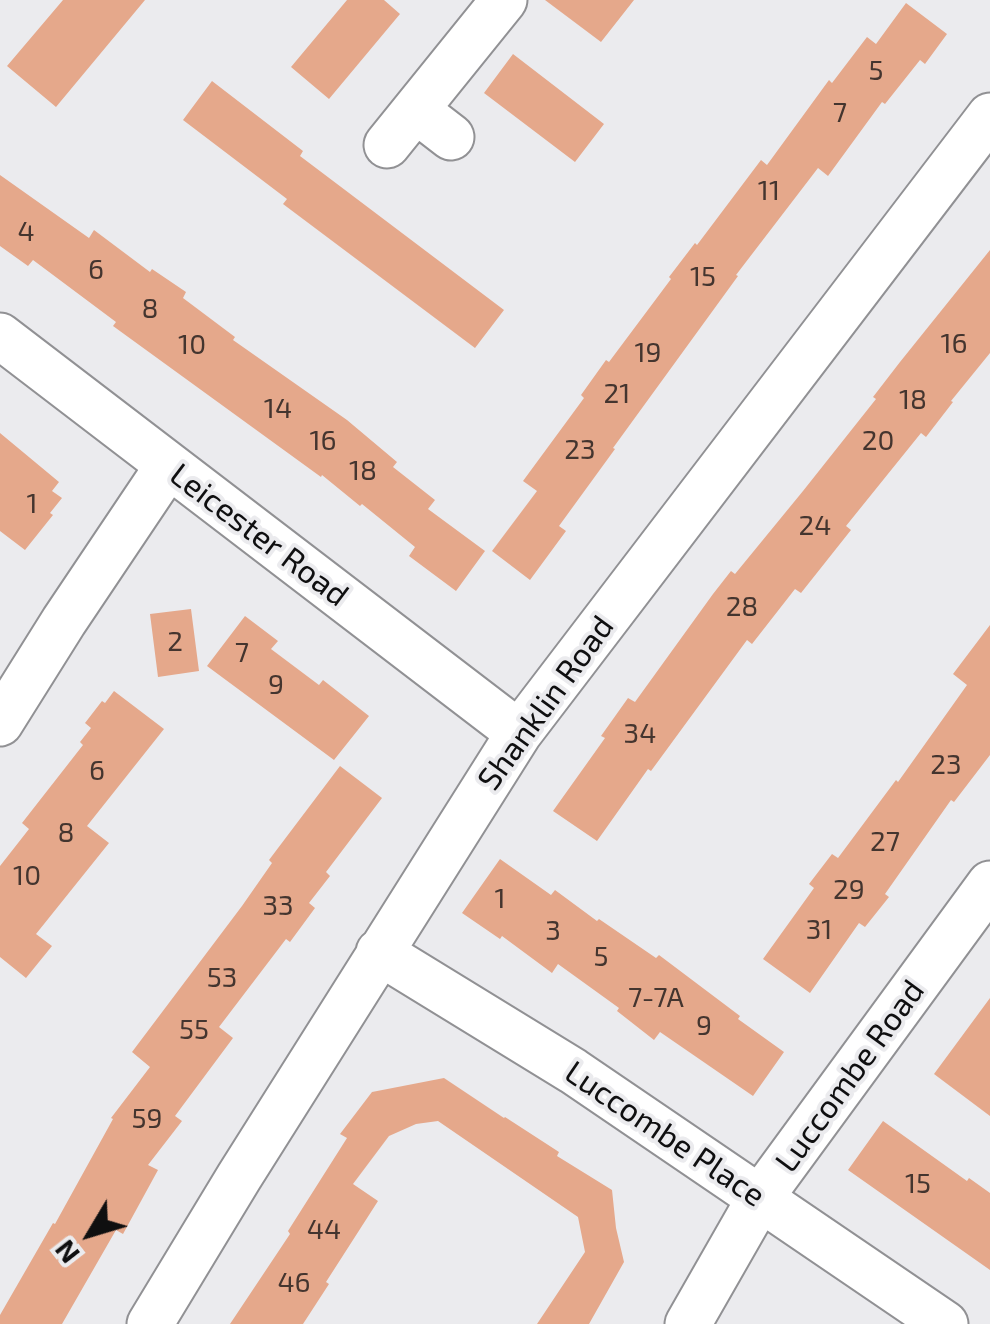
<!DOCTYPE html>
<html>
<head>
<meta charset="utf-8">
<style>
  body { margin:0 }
  #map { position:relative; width:990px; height:1324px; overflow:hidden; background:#ebebee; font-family:"Exo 2",sans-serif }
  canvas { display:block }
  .north { position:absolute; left:40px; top:1184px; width:100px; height:100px; -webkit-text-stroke:8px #ebebee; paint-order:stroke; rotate:232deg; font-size:28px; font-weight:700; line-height:40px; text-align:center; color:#0f0f10 }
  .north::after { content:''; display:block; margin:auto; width:35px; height:45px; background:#0f0f10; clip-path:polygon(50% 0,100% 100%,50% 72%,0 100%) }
</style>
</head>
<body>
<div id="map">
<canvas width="990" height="1324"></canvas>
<div class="north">N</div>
</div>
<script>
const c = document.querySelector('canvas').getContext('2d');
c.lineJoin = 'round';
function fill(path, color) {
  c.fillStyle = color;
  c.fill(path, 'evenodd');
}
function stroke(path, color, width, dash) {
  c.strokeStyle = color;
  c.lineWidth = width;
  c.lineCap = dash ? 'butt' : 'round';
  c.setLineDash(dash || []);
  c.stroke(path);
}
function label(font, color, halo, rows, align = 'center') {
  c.font = font + ' "Exo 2",sans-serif';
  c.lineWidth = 8;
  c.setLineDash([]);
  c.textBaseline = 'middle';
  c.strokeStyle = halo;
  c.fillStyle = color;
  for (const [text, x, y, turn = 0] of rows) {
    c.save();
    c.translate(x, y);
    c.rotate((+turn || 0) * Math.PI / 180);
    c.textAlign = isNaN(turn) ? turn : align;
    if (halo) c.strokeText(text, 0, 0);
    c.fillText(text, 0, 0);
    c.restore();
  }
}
fill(new Path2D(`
  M63 0H145L56 107 7 66Z
  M347 0H384L400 14 329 99 291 67Z
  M545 0H634L601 42Z
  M906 3 947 34 925 64 920 60 885 104 882 102 828 176 818 168 736 275 738 276 613 448 615 449 559 526 566 531 530 580 492 551 537 491 523 481 584 398 581 395 606 360 609 362 671 279 669 277 695 243 697 245 761 160 767 165 829 80 832 83 867 37 876 44Z
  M513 54 604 124 575 162 484 93Z
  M212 81 303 151 300 156 504 310 475 348 283 204 287 199 183 120Z
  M0 175 89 238 94 230 150 272 152 269 186 292 183 298 235 337 233 340 347 420 397 462 393 467 435 500 428 509 485 551 456 591 409 556 415 547 362 504 360 506 322 475 321 477 113 326 116 322 33 260 28 266 0 246Z
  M990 250V353L951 401 953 402 926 437 921 433 846 526 851 530 801 593 795 589 752 644 747 640 651 771 648 769 597 841 553 811 605 738 601 736 628 698 635 702 713 594 731 571 735 574 803 491 876 399 873 397 900 362Z
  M0 433 59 482 52 491 62 498 50 513 53 515 25 550 0 531Z
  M191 609 199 671 158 677 150 614Z
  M245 616 278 641 271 649 319 685 323 680 369 716 334 760 207 666Z
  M990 625V755L954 802 951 800 885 894 889 897 865 927 859 923 810 993 763 959 814 888 809 884 832 854 838 858 896 780 898 782 967 685 953 674Z
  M114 691 164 729 87 826 109 843 36 934 52 946 26 978 0 957V866L29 829 22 823 83 745 80 742 91 728 85 723 102 701 105 703Z
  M340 766 382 798 326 872 330 876 309 903 315 908 290 942 286 939 219 1027 233 1038 175 1116 182 1121 148 1165 158 1170 123 1234 116 1230 62 1324H0V1315L53 1223 55 1224 113 1119 111 1118 150 1067 132 1052 242 906 272 863 269 860Z
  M500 859 551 895 555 890 597 921 599 919 656 958 659 955 740 1016 738 1019 784 1052 753 1096 660 1032 654 1040 617 1011 619 1008 558 964 552 973 502 936 500 939 462 913Z
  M990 998V1116L934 1074Z
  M444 1078 504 1118 505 1117 559 1152 557 1156 612 1190 616 1228 624 1262 589 1324H537L585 1252 578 1217 438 1121 416 1124 389 1136 353 1184 378 1201 326 1282 329 1284 303 1324H230L290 1234 288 1231 347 1138 340 1134 372 1092Z
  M883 1121 967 1181 969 1178 990 1193V1270L848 1170Z`), '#e5a88b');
const minor = new Path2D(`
  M416 110 451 137
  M387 145 504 0
  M0 336 519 733
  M0 723 64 621 168 466
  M379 952 573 1071 945 1324
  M150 1324 239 1177 519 733 990 116
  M688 1324 760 1198 990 884`);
stroke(minor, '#919194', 49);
stroke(minor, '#fff', 45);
label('28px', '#44352f', null, [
  ["5",876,71],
  ["7",840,113],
  ["11",769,191],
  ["4",26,232],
  ["6",96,270],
  ["15",703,277],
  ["8",150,309],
  ["16",954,344],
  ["10",192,345],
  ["19",648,353],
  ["21",617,394],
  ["18",913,400],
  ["14",278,409],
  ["16",323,441],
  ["20",878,441],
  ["23",580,450],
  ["18",363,471],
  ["1",32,504],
  ["24",815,526],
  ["28",742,607],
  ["2",175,642],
  ["7",242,653],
  ["9",276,685],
  ["34",640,734],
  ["23",946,765],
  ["6",97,771],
  ["8",66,833],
  ["27",885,842],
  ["10",27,876],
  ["29",849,890],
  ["1",500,899],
  ["33",278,906],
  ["31",819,930],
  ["3",553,931],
  ["5",601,957],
  ["53",222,978],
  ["7-7A",656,998],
  ["9",704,1026],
  ["55",194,1030],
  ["59",147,1119],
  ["15",918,1184],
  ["44",324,1230],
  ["46",294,1283]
]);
label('32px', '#0f0f10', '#ebebee', [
  ["Leicester Road",259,535,37],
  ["Shanklin Road",546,703,-54],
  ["Luccombe Road",850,1076,-54],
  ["Luccombe Place",665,1134,34]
]);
</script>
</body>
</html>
